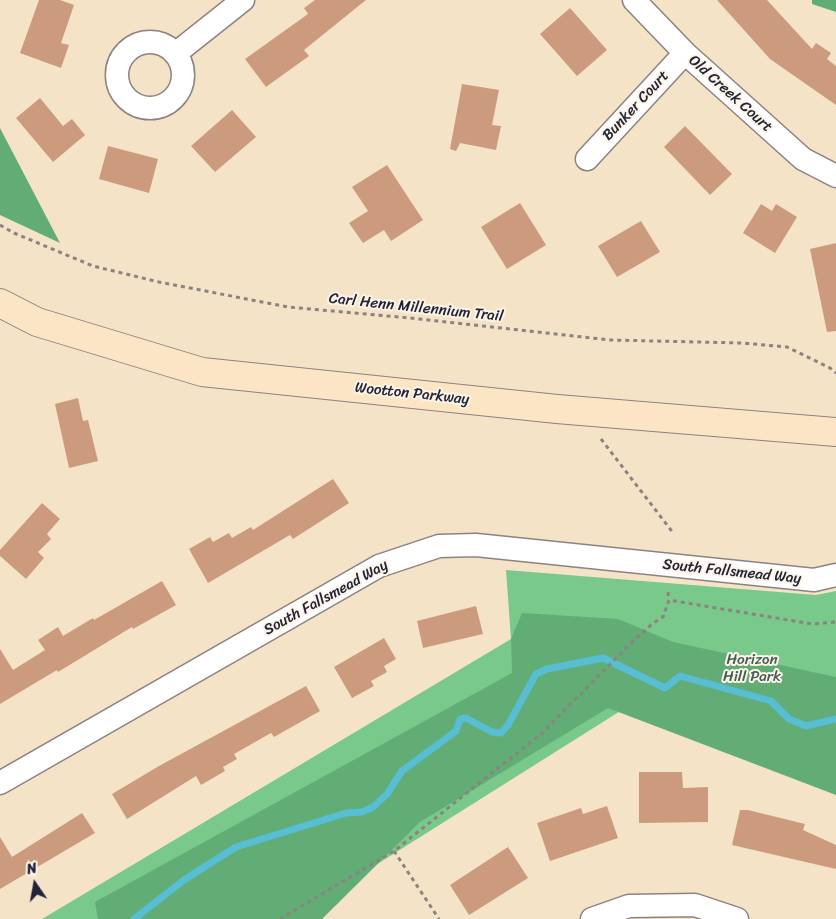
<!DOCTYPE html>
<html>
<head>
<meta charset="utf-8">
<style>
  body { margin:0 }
  #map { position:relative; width:836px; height:919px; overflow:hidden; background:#f5e3c8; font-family:Sriracha,sans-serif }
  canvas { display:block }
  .north { position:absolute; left:10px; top:859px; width:50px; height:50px; -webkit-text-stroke:4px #fcf5e5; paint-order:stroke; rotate:348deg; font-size:14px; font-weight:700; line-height:20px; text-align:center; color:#22223b }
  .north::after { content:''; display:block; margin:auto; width:18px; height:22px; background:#22223b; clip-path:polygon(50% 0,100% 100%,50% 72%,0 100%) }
</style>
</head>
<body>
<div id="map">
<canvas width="836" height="919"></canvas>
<div class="north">N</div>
</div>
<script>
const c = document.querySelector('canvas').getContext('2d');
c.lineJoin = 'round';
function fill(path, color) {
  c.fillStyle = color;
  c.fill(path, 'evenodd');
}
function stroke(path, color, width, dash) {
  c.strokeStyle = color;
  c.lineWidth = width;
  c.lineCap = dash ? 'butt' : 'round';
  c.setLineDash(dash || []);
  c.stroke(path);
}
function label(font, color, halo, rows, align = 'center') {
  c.font = font + ' Sriracha,sans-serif';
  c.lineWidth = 4;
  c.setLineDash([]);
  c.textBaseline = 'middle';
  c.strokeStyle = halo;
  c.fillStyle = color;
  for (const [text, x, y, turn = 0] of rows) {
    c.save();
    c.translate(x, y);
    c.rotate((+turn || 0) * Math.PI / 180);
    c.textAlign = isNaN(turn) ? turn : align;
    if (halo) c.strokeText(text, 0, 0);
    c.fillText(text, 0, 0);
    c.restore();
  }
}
fill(new Path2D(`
  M506 570 816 595 836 591V780L622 710 290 919H42L511 639Z`), '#79c98a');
fill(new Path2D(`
  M812 0H836V12L812 4Z
  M0 128 60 243 0 215Z
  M522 613 618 619 673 642 836 677V795L608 708 420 822 322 919H98L95 902 512 673 511 639Z`), '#62ad76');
stroke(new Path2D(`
  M134 919 184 880 236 847 346 813 362 812 373 807 387 794 402 771 456 731 460 719 466 718 492 732 501 733 508 725 536 674 547 669 603 658 665 688 680 676 771 701 789 719 806 726 836 719`), '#57bed4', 7);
fill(new Path2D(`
  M39 0H60L74 5 61 43 69 45 61 68 20 53Z
  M315 0H366L304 50 309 56 266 87 245 59 308 14 304 8Z
  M717 0H767L812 49 816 43 831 53 827 59 836 66V105L770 59Z
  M570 8 607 50 577 76 540 34Z
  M462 84 499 90 492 125 501 126 496 150 460 143 456 151 450 149Z
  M40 98 63 126 72 119 85 135 53 162 16 118Z
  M232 110 256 137 215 172 191 146Z
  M685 126 732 174 710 195 664 147Z
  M108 146 158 159 149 193 99 179Z
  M387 165 423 220 391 241 384 230 363 243 349 223 368 211 352 187Z
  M520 203 546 245 507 269 481 227Z
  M761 204 772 211 776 204 797 217 775 253 743 233Z
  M641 221 660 252 617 277 598 246Z
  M836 243V331L827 332 810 249Z
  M78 398 83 421 88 420 98 461 69 468 55 404Z
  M333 479 349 503 293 539 290 535 208 583 189 549 210 537 213 542 229 533 232 538 251 527 253 530Z
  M42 503 60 519 47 534 51 539 38 552 44 558 26 579 0 556V550Z
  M162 581 176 605 133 629 132 627 58 672 57 670 0 704V649L13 670 45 650 38 640 58 627 63 636 93 618 94 620Z
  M476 606 483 634 423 648 417 621Z
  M384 638 396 659 384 666 387 672 371 681 374 686 352 698 334 667Z
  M306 686 320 711 274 737 271 733 234 754 237 759 223 767 225 771 201 785 196 776 127 819 112 794 159 766Z
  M639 772H682L683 788 708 787V822L639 823Z
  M607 806 618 838 550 861 537 823 581 808 583 814Z
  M740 810H748L805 824 803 830 836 845V869L732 845Z
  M82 813 95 833 0 889V837L12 857Z
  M508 847 528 878 469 915 450 885Z`), '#cc9b7d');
const street = new Path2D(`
  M634 0 685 53 803 159 836 176
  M117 75a33 33 0 1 1 66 0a33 33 0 1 1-66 0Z
  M175 54 243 0
  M587 159 685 53
  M0 783 379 566 439 546 476 545 814 580 836 575
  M592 919 629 906 695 905 737 919`);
const secondary = new Path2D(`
  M0 303 37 322 202 372 557 409 836 432`);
stroke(street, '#8c8282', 25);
stroke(secondary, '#8c8282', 30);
stroke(new Path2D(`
  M0 225 14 233 93 266 159 282 288 307 410 318 610 340 742 343 787 347 830 368 836 373
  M601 439 674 534
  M668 592 669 600
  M394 851 439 919
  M280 919 394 851 541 734 635 639 652 624 663 617 669 600 812 624 836 622`), '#8c8282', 3, [4, 4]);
stroke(street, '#fff', 22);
stroke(secondary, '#fce5c4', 28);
label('15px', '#22223b', '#fcf5e5', [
  ["Old Creek Court",730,94,42],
  ["Bunker Court",636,106,-47],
  ["Carl Henn Millennium Trail",416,308,6],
  ["Wootton Parkway",412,394,6],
  ["South Fallsmead Way",732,572,6],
  ["South Fallsmead Way",326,598,-29]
]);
label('15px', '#405c57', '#fcf5e5', [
  ["Horizon",752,660],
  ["Hill Park",752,677]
]);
</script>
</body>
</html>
